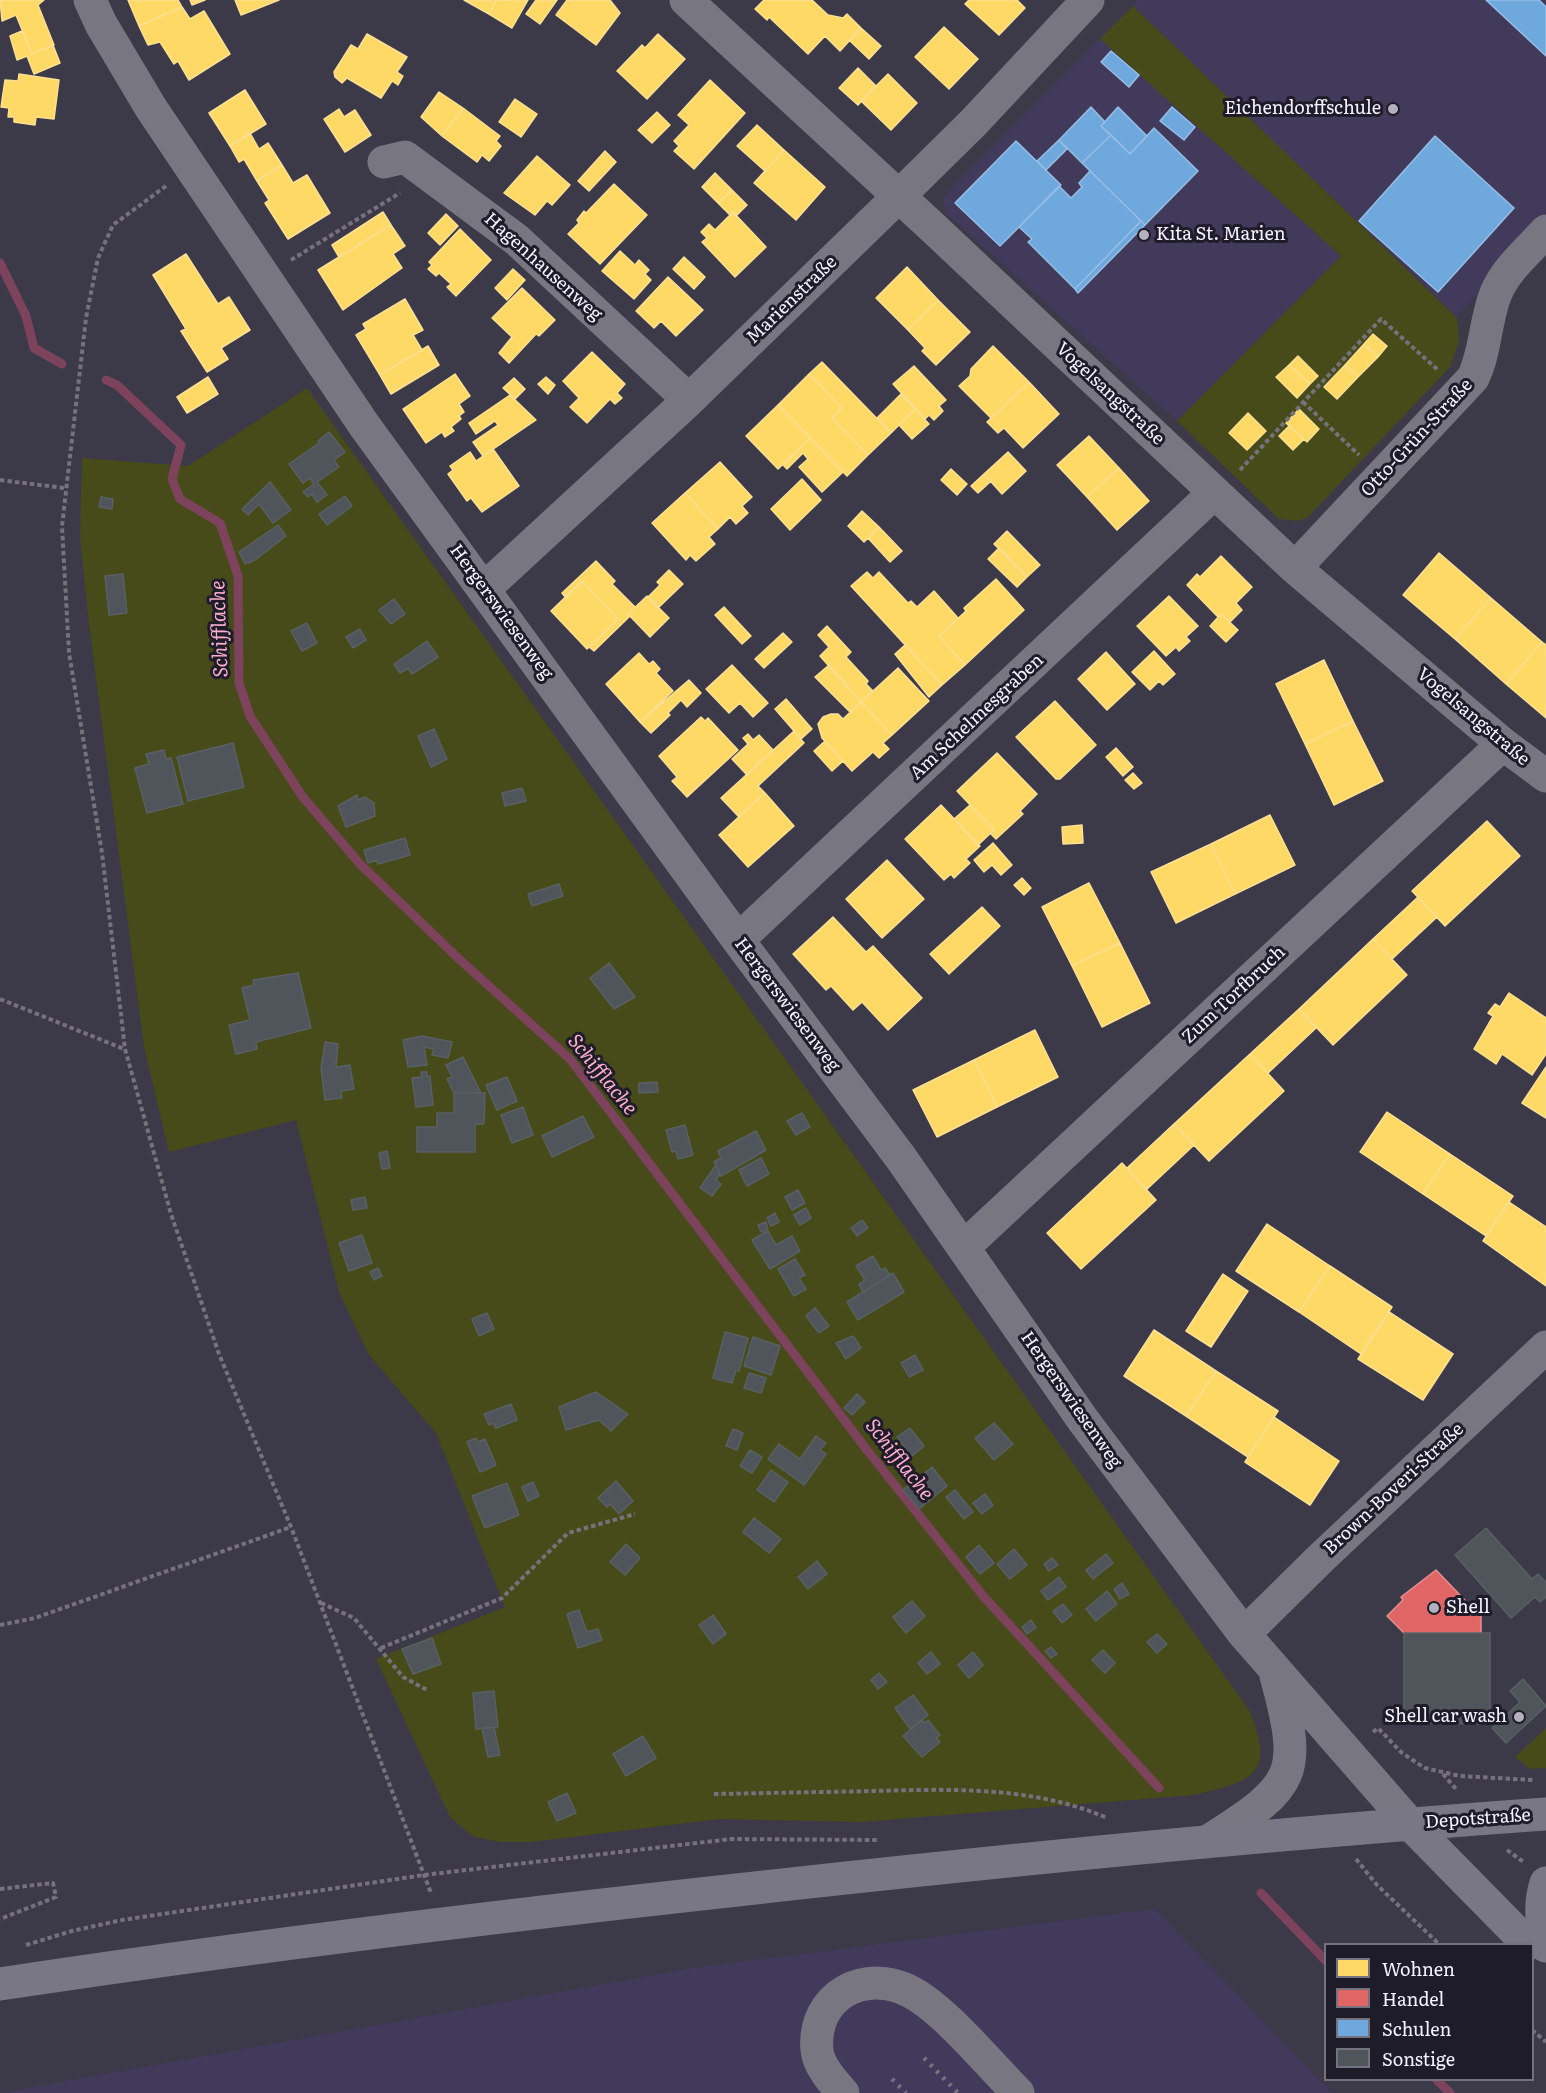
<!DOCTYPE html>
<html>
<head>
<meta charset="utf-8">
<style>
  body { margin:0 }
  #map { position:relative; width:1546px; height:2093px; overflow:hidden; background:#3c3949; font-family:Literata,serif }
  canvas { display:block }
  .legend { position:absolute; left:1324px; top:1943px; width:210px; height:138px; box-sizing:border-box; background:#1f1c2a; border:2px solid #74727f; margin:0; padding:8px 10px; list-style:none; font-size:18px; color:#f4f2fe }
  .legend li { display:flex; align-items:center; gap:12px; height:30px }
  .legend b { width:30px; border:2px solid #74727f }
</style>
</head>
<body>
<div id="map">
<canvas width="1546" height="2093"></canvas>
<ul class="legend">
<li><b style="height:16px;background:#ffd966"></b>Wohnen</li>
<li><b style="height:16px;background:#e06666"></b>Handel</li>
<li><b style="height:16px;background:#6fa8dc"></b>Schulen</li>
<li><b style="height:16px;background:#4f555b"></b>Sonstige</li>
</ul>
</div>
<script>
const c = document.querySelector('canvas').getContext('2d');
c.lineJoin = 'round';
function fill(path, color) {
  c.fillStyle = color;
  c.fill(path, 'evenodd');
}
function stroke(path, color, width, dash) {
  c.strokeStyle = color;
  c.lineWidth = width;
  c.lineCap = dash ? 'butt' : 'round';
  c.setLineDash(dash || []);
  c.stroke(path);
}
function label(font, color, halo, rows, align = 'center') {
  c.font = font + ' Literata,serif';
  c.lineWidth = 6;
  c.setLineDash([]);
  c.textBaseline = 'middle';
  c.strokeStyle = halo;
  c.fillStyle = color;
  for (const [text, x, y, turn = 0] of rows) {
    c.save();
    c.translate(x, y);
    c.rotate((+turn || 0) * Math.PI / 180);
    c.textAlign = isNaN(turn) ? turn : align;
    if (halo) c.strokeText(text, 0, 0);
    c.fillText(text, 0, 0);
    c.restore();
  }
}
fill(new Path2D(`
  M1138 0H1546V212L1457 317 1133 6Z
  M1100 39 1341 256 1177 421 947 214 943 201 948 191Z
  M1155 1909 1332 2093H0L699 1967Z`), '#423a5b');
fill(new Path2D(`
  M1133 6 1457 318 1459 342 1450 367 1308 517 1298 521 1279 519 1177 421 1341 256 1100 39Z
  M307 388 1249 1710C1276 1774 1254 1781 1194 1795L861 1822 720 1819 531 1842H499L472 1836 450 1817 376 1659 505 1607 436 1433 369 1355 339 1292 296 1120 169 1152 144 1047 89 624 80 538 82 458 188 466Z
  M1546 1728V1768L1530 1769 1515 1757Z`), '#474b19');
const homes = new Path2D(`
  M0 0H44L38 5 54 45 32 54 16 15 2 21Z
  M128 0H178L182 7 139 26Z
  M190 0H205L192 5Z
  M235 0H279L241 15Z
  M464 0H497L489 14Z
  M497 0H528L512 28 489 14Z
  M536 0H557L540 24 526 14Z
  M567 0H610L620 13 596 45 556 15Z
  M764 0H812L828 15 843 18 847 14 861 28 840 51 825 36 808 54 769 17 767 20 755 9Z
  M969 0H1017L1025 8 999 35 965 4Z
  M182 7 190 19 204 11 230 54 189 80 178 61 174 64 160 42 148 45 139 26Z
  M944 27 978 59 949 89 915 57Z
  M861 28 881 46 869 59 849 40Z
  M22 31 32 54 53 45 60 63 34 74 27 56 17 60 10 36Z
  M367 34 407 57 397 72 403 76 398 85 392 81 381 98 347 78 342 83 335 77 334 72 351 45 358 49Z
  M658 34 685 59 647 99 617 71 642 45 645 48Z
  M858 68 876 86 858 105 839 88Z
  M19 74 59 80 54 119 36 117 35 125 14 122V117H8L9 108 1 107 5 80 18 81Z
  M888 74 917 103 891 130 861 101Z
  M710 80 745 113 694 169 674 151 679 146 674 141 689 125 678 115Z
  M245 90 266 124 230 146 209 113Z
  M439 92 463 108 442 136 421 117Z
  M515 99 537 114 521 137 499 122Z
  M463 108 500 136 496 141 501 146 489 161 482 155 477 162 442 136Z
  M339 109 344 117 355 110 371 135 345 152 324 119Z
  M657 112 670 125 652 143 638 130Z
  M757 125 784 150 765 171 737 146Z
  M250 133 259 149 268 143 282 165 257 181 244 159 239 162 230 146Z
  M784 150 825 187 796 220 754 183Z
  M605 151 616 162 589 191 578 181Z
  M537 156 570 185 552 205 547 201 535 215 504 193Z
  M282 165 293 183 307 175 330 213 288 239 265 203 269 200 257 181Z
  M715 173 732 190 718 203 702 187Z
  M614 184 647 215 600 264 568 234 579 223 577 220 584 211 586 213Z
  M732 190 747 205 736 216 733 212 730 215 718 203Z
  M383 212 391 225 339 257 332 245Z
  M733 212 766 247 735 277 702 242 707 238 701 232 709 224 715 230Z
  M446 214 458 226 440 245 428 233Z
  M391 225 405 246 393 254 402 268 343 310 318 270Z
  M460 229 491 260 456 296 447 287 451 284 439 273 436 276 428 269 432 265 429 262Z
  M620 251 635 265 639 260 649 270 645 274 651 280 634 299 602 271Z
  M186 254 218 304 229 297 250 330 221 348 228 359 207 372 181 331 186 329 153 275Z
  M684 257 705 277 694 289 673 269Z
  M907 267 938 300 908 330 876 298Z
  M513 269 525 280 507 300 495 288Z
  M668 277 703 310 676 336 661 321 654 328 636 311Z
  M522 288 555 320 539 336 536 334 509 363 499 353 512 337 492 318Z
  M405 299 423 330 413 335 422 350 380 375 356 335 366 329 363 324Z
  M938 300 970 332 936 365 922 351 925 348 908 330Z
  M1373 334 1387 346 1378 357 1364 344Z
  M1364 344 1378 357 1358 377 1345 365Z
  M428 346 439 365 391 394 380 375Z
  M993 346 1029 382 991 418 959 386 970 376 971 369Z
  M592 352 625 384 617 393 622 398 615 404 610 399 587 423 570 407 579 398 563 381Z
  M1298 356 1318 376 1310 384 1289 365Z
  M822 362 891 433 868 455 832 418 842 408 809 374Z
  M1289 365 1310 384 1297 398 1276 377Z
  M1345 365 1358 377 1337 399 1324 387Z
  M914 366 946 400 939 406 943 411 934 420 929 415 925 419 893 384Z
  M455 374 470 396 459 404 464 412 459 416 461 419 451 427 454 431 445 437 442 432 426 443 403 409Z
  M809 374 842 408 832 418 868 455 847 476 778 405Z
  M208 377 218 394 187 413 177 397Z
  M546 377 555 385 548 394 538 384Z
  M514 378 525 389 515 399 503 388Z
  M1029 382 1059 414 1023 448 1004 428 998 433 987 422Z
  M901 394 915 409 891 433 877 418Z
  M510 395 536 420 483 456 473 442 498 425 495 421 476 434 469 423Z
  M778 405 810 438 778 469 746 436Z
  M915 409 929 424 912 439 899 425Z
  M1299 409 1319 429 1307 442 1286 423Z
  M1248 413 1266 431 1247 450 1229 433Z
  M1289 426 1304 439 1293 450 1279 436Z
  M1089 436 1119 468 1087 497 1057 465Z
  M810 438 843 472 822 492 799 467 808 459 803 453 787 469 783 465Z
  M493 449 519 486 482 512 471 498 467 501 448 474 453 470 450 466 470 452 476 461Z
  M1008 452 1026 471 1002 494 984 474Z
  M720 462 752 497 742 506 748 513 736 524 730 517 718 529 685 493Z
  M1119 468 1149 501 1117 530 1087 497Z
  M951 469 967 484 957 495 941 480Z
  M984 474 991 481 978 493 971 486Z
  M802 479 821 500 790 530 771 509Z
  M685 493 718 529 709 537 715 544 696 561 690 555 686 560 652 523Z
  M862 511 879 527 864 542 848 526Z
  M879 527 902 551 890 562 868 538Z
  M1007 531 1040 565 1027 577 994 544Z
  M999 548 1027 577 1017 587 988 559Z
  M1439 553 1491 598 1455 639 1403 595Z
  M1221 556 1252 587 1236 603 1242 610 1230 622 1221 614 1218 617 1187 585 1197 574 1200 577Z
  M596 561 615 581 612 584 635 607 628 614 630 616 594 651 589 647 618 619 582 581 566 598 562 593Z
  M669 570 683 584 658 608 648 597 660 585 657 582Z
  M867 572 873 578 879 572 908 603 911 601 917 607 934 591 958 618 939 636 965 665 942 685 851 586Z
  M996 579 1024 610 965 665 939 636 966 611 964 608Z
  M582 581 618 619 587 649 551 611Z
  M647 596 669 618 650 637 628 614Z
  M1169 596 1198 626 1186 637 1190 641 1179 651 1176 647 1166 656 1137 626Z
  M1491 598 1542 642 1506 684 1455 639Z
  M724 607 751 636 742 644 715 615Z
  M1221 614 1238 630 1226 642 1210 626Z
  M827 626 851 652 846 657 868 681 866 684 873 691 861 702 820 656 829 647 818 635Z
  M783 633 792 642 764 668 755 659Z
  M1542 642 1546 645V718L1506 684Z
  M905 645 942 685 929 697 895 654Z
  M1154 651 1175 674 1163 685 1159 681 1150 690 1132 672Z
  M1106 652 1135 684 1107 710 1078 679Z
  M639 653 649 664 653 661 660 669 656 673 673 691 640 722 606 684Z
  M1324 660 1353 721 1305 744 1276 684Z
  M732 665 768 703 753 717 740 703 729 713 706 689Z
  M829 665 861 702 850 712 815 677Z
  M898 668 929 701 892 735 861 702Z
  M689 680 701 693 687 707 681 700 668 713 670 715 651 733 640 722Z
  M786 699 812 729 801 739 775 709Z
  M1055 701 1096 745 1060 779H1056L1016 737Z
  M861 702 892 735 883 743 889 749 879 758 873 752 852 771 822 738 818 724 823 717 831 714H838L843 719Z
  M701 717 705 721 708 718 738 750 687 797 672 781 677 777 659 756Z
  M1353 721 1383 781 1334 805 1305 744Z
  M794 731 804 743 758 786 765 793 739 817 721 798Z
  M748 734 753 740 759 735 773 750 747 775 732 759 748 744 743 738Z
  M825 741 843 761 832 771 814 751Z
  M1116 748 1133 767 1123 776 1106 757Z
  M997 753 1037 794 1020 811 1023 814 996 839 990 833 994 830 957 791Z
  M1133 773 1142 783 1134 789 1125 780Z
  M765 793 794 826 748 867 719 835Z
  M941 805 980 846 966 859 970 863 954 878 951 874 944 880 905 839Z
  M970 805 994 830 978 845 954 819Z
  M1270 815 1295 865 1235 894 1211 844Z
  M1487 821 1520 856 1445 926 1412 891Z
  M1082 825 1083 843 1063 844 1062 827Z
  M993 843 1012 865 1001 875 992 865 984 872 974 860Z
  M1211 844 1235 894 1176 923 1151 872Z
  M887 860 924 899 882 938 846 899Z
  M1022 878 1031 888 1024 895 1014 885Z
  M1089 883 1120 943 1072 966 1042 907Z
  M1418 897 1437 917 1392 959 1373 939Z
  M982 907 1000 926 949 974 930 954Z
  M833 917 866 952 873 946 922 998 888 1030 862 1002 853 1010 831 986 826 990 793 954Z
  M1373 939 1407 975 1333 1045 1299 1009Z
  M1120 943 1150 1003 1102 1027 1072 966Z
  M1509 993 1546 1018V1054L1532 1075 1502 1054 1496 1064 1474 1049 1493 1016 1488 1013 1495 1004 1500 1007Z
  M1299 1009 1316 1028 1268 1073 1250 1054Z
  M1035 1030 1058 1077 997 1107 974 1060Z
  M1250 1054 1284 1091 1209 1161 1174 1124Z
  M974 1060 997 1107 937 1137 913 1090Z
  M1546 1067V1118L1522 1103Z
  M1387 1112 1450 1154 1423 1194 1360 1152Z
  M1174 1124 1194 1145 1146 1190 1127 1168Z
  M1450 1154 1513 1196 1486 1236 1423 1194Z
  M1122 1163 1156 1200 1081 1269 1047 1233Z
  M1509 1202 1546 1227V1286L1483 1241Z
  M1267 1224 1330 1266 1299 1312 1236 1271Z
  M1330 1266 1392 1307 1361 1354 1299 1312Z
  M1223 1274 1248 1291 1211 1347 1186 1331Z
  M1389 1312 1453 1354 1423 1400 1358 1359Z
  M1154 1330 1216 1371 1186 1416 1124 1376Z
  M1216 1371 1278 1411 1248 1457 1186 1416Z
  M1274 1417 1339 1461 1310 1505 1245 1462Z`);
fill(homes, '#ffd966');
stroke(homes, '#fce094', 1.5);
const shops = new Path2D(`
  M1436 1570 1481 1617V1633H1404L1387 1616 1403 1600 1401 1597Z`);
fill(shops, '#e06666');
stroke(shops, '#e69094', 1.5);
const schools = new Path2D(`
  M1486 0H1539L1546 7V56Z
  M1111 51 1139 75 1129 87 1101 62Z
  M1091 107 1105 122 1101 126 1111 135 1082 163 1059 140Z
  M1118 107 1147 136 1130 154 1101 126Z
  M1172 107 1195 127 1184 140 1160 121Z
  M1154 128 1198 171 1145 225 1082 163 1111 135 1130 154Z
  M1435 136 1514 208 1438 292 1359 221Z
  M1059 140 1067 149 1046 170 1037 161Z
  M1016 141 1061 185 1000 246 955 203Z
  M1090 171 1141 221 1075 289 1028 242 1032 239 1019 227 1059 186 1071 198 1082 187 1079 183Z
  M1141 221 1145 225 1078 293 1075 289Z`);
fill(schools, '#6fa8dc');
stroke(schools, '#97bee6', 1.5);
stroke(new Path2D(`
  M0 263 26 316 34 348 62 364
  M106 380 117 385 181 445 172 479 180 499 220 523 238 576 239 683 250 716 302 796 360 864 459 959 570 1059 867 1450 984 1597 1159 1788
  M1261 1893 1326 1961
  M1437 2080 1450 2093`), '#7d425c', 9);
const building = new Path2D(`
  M329 432 345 452 334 460 339 467 317 482 327 495 317 502 312 494 308 497 303 492 314 484 310 478 303 483 289 464 319 443 318 441Z
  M270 482 291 510 273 523 259 504 248 515 242 509Z
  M345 496 352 506 327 525 319 514Z
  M101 497 113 499 112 509 99 507Z
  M278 525 286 536 255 560 245 564 239 552Z
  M123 574 127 613 109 615 105 576Z
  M394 599 405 614 391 624 379 610Z
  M307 623 317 643 302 651 291 631Z
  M360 629 366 640 353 648 346 637Z
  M427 641 438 657 412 674 408 668 400 673 394 664Z
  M434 729 447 759 431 767 418 736Z
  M233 743 244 787 188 801 177 757Z
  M164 750 166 759 171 758 183 804 147 813 135 768 149 764 146 754Z
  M522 788 526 801 505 806 502 793Z
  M357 795 358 800 365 797 374 803 375 816 346 827 338 806Z
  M405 838 410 855 378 864 377 860 368 863 364 850Z
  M559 884 563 896 532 906 528 894Z
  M609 963 635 997 614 1009 590 978Z
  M298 973 311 1028 256 1042 257 1049 236 1054 229 1025 250 1020 242 988 254 985 253 980Z
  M422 1036 452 1042 448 1058 432 1055 434 1049 424 1047 427 1065 408 1067 403 1040Z
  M325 1042 338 1044 336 1067 350 1065 354 1089 341 1091 342 1098 325 1100 321 1069Z
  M463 1057 481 1093H454L447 1079 452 1077 446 1065Z
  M421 1072H427V1077L430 1076 433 1105 416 1107 412 1078 422 1077Z
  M507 1077 517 1101 497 1110 486 1085Z
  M657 1082 658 1092 639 1093V1083Z
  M454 1093H485L484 1124H475V1152H417V1127H437V1113H454Z
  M523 1107 533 1135 512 1143 501 1115Z
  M802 1113 810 1127 796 1135 787 1121Z
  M583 1116 594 1137 552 1157 542 1136Z
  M685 1125 693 1155 678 1159 676 1151 672 1152 666 1130Z
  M756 1131 766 1150 721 1176 714 1162 721 1158 718 1151Z
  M387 1151 390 1168 382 1169 379 1153Z
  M761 1158 769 1174 747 1186 739 1170Z
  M716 1165 720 1174 716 1180 721 1184 712 1196 700 1188Z
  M798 1190 805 1203 792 1210 785 1197Z
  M365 1197 367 1208 353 1210 351 1200Z
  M806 1208 811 1218 800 1225 794 1215Z
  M775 1213 779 1222 771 1226 767 1218Z
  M862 1220 868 1228 857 1236 851 1228Z
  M766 1222 768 1229 761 1232 758 1225Z
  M768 1231 776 1245 792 1236 800 1251 770 1269 752 1240Z
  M362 1235 372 1263 349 1271 339 1243Z
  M873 1256 881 1270 885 1268 890 1275 863 1292 859 1284 865 1280 856 1266Z
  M795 1259 805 1275 799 1278 806 1289 794 1296 778 1269Z
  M378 1268 382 1276 374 1280 370 1272Z
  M893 1273 904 1292 858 1320 847 1302Z
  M815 1308 829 1326 819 1333 806 1316Z
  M487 1313 494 1329 479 1336 472 1319Z
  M725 1332 748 1338 739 1371 736 1370 732 1383 713 1378Z
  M853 1336 861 1348 846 1359 836 1343Z
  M753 1337 780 1346 771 1375 744 1366Z
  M915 1355 923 1370 909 1377 901 1363Z
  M749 1373 766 1378 761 1393 744 1388Z
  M596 1392 628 1414 611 1431 599 1420 566 1430 559 1407Z
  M857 1394 865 1402 852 1415 844 1408Z
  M511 1404 517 1420 496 1428 493 1423 489 1425 484 1414Z
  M994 1423 1013 1444 994 1460 975 1438Z
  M910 1428 924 1446 912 1456 897 1437Z
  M733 1429 743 1433 737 1450 726 1446Z
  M816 1436 826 1443 820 1450 826 1454 804 1485 768 1459 779 1444 800 1459Z
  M476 1438 478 1442 485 1439 496 1465 480 1472 467 1442Z
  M750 1450 762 1457 752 1473 740 1466Z
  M932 1467 947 1486 919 1509 903 1490Z
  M771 1470 788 1482 774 1502 757 1490Z
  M616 1481 633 1501 619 1514 610 1504 607 1507 598 1498Z
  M533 1482 539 1496 528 1501 522 1487Z
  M507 1483 519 1515 485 1528 472 1496Z
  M955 1490 973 1512 964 1519 946 1497Z
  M985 1494 993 1505 982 1514 973 1503Z
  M754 1518 781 1539 769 1553 743 1532Z
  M1486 1528 1532 1579 1538 1574 1546 1582V1597L1540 1602 1535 1597 1511 1618 1455 1555Z
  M626 1544 640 1558 625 1575 610 1562Z
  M979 1545 994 1563 980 1574 966 1557Z
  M1014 1549 1027 1565 1010 1579 997 1564Z
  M1106 1554 1113 1563 1093 1579 1086 1570Z
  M1052 1558 1058 1565 1049 1571 1044 1564Z
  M817 1561 827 1574 808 1589 798 1577Z
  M1059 1577 1066 1587 1048 1600 1041 1591Z
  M1122 1583 1129 1594 1120 1599 1114 1589Z
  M1107 1591 1117 1604 1096 1621 1086 1609Z
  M912 1601 925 1616 906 1633 893 1617Z
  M1063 1604 1072 1615 1062 1623 1053 1611Z
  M579 1610 587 1632 598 1629 602 1640 578 1648 567 1614Z
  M713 1615 726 1634 713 1644 699 1625Z
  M1031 1620 1036 1628 1027 1634 1022 1627Z
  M1404 1633H1490V1724L1404 1723Z
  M1157 1634 1167 1644 1157 1653 1147 1642Z
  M432 1638 441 1664 413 1674 402 1649Z
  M1051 1647 1057 1654 1051 1658 1045 1651Z
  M1103 1650 1115 1663 1105 1673 1092 1660Z
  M931 1652 940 1664 927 1674 918 1663Z
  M973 1652 983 1665 969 1678 958 1665Z
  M879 1673 887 1682 878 1689 871 1680Z
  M1523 1679 1546 1706 1506 1743 1492 1728 1520 1702 1510 1691Z
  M494 1691 498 1727 476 1729 473 1693Z
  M913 1695 928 1715 910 1729 895 1708Z
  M922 1720 925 1723 928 1720 940 1735 936 1738 940 1742 922 1757 903 1736Z
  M494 1727 500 1755 488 1757 482 1728Z
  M643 1736 656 1758 626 1776 613 1754Z
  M567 1793 576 1813 557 1821 548 1802Z`);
fill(building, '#4f555b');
stroke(building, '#596064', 1.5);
stroke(new Path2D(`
  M166 186 113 225 98 258 86 318 62 526 69 653 102 853 125 1049 171 1214 219 1354 291 1527 431 1893
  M291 260 400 193
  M1303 402 1359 455
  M1240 470 1381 319 1439 371
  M0 480 64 488
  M0 999 124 1049
  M321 1603 354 1618 403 1677 429 1691
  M0 1625 35 1618 291 1527
  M381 1648 502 1598 568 1533 635 1514
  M1373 1732 1378 1728 1402 1753 1425 1768 1460 1776 1533 1780
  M1443 1774 1456 1789
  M714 1794C767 1793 821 1792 874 1791 952 1789 1034 1786 1107 1818
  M1507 1850 1525 1863
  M1356 1859 1377 1885 1439 1944
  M0 1889 53 1883 56 1897 0 1919
  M26 1945 72 1931 122 1920 424 1875 731 1839 877 1840
  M1532 2030 1546 2042`), '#75727d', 4, [4.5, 3]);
stroke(new Path2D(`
  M90 0 101 24 151 108 364 425 738 940 901 1158 1083 1420 1244 1634 1409 1823
  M686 0 929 224 1295 568 1503 744 1546 776
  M384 162 405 157 517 240 689 400
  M1295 568 1473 378C1486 351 1485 320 1496 293 1506 269 1529 250 1546 231
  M484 589 689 400 899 196 974 122 1088 0
  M738 940 1214 493
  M965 1246 1503 744
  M1244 1634 1321 1558 1546 1347
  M1210 1840C1296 1785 1303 1775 1276 1676
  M843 2093C833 2082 818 2065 817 2050 812 1996 865 1967 911 1992 945 2010 989 2064 1018 2093`), '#787680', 33);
stroke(new Path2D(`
  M1409 1823 1528 1944
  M1546 1883C1539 1904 1542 1925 1546 1946
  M0 1984C245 1947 490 1917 737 1890 1006 1860 1276 1833 1546 1814`), '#7a7785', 33);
stroke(new Path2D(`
  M924 2058 958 2093
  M892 2079 906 2093`), '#75727f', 4.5, [3, 6]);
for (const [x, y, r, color] of [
  [1393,109,6,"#b4b1bf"],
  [1144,235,6,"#b4b1bf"],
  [1434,1608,6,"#b4b1bf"],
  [1519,1717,6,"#b4b1bf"]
]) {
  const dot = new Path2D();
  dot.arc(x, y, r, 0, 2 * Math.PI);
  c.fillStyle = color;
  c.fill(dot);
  stroke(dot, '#1f1c2a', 2);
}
label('18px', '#f4f2fe', '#1f1c2a', [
  ["Eichendorffschule",1381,109],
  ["Kita St. Marien",1156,235,"left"],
  ["Shell",1446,1608,"left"],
  ["Shell car wash",1507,1717]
], 'right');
label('18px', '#f4f2fe', '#1f1c2a', [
  ["Hagenhausenweg",543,267,42],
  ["Marienstraße",792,300,-44],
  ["Vogelsangstraße",1110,394,43],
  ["Otto-Grün-Straße",1417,438,-47],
  ["Hergerswiesenweg",501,612,54],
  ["Am Schelmesgraben",977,717,-43],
  ["Vogelsangstraße",1473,717,40],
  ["Zum Torfbruch",1234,995,-43],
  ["Hergerswiesenweg",787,1005,53],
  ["Hergerswiesenweg",1071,1400,55],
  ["Brown-Boveri-Straße",1394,1489,-43],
  ["Depotstraße",1478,1819,-4]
]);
label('italic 20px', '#fbadcc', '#1f1c2a', [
  ["Schifflache",220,629,-92],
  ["Schifflache",602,1075,51],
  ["Schifflache",899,1460,52]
]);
</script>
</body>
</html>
